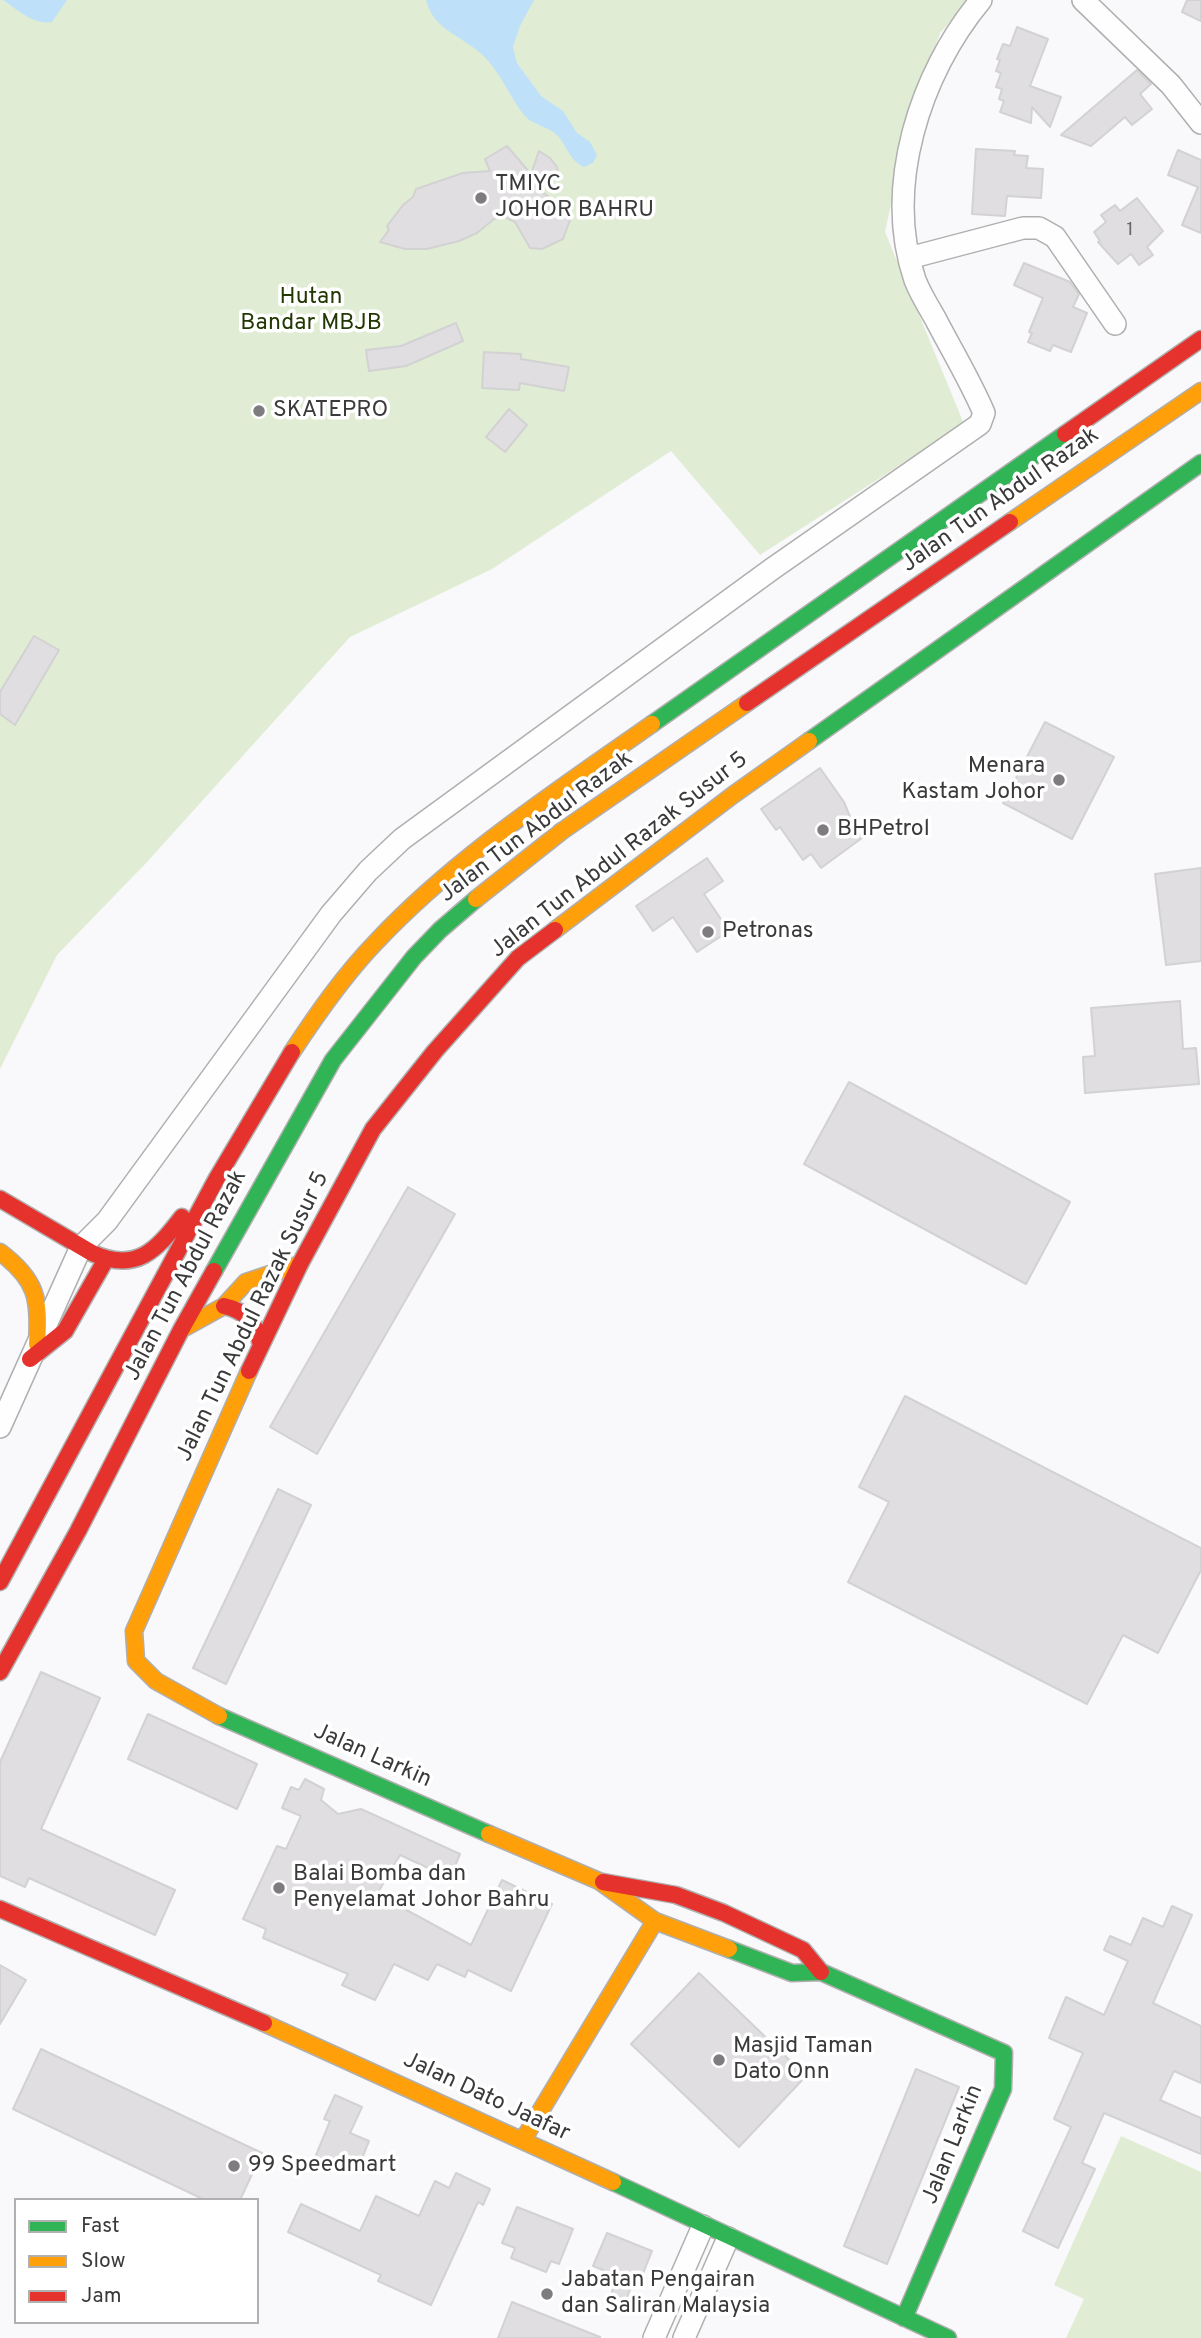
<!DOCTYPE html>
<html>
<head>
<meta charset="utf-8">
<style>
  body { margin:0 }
  #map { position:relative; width:1201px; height:2338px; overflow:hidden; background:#f9f8fa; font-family:Overpass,sans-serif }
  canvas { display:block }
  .legend { position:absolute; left:14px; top:2198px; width:245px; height:126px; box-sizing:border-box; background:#fff; border:2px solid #b1b0b1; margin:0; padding:9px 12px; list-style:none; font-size:21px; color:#3b3a3b }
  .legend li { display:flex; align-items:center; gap:14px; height:35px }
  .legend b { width:35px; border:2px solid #b1b0b1 }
</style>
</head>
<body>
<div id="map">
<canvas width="1201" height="2338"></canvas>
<ul class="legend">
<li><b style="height:9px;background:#30b455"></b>Fast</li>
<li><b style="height:9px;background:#ff9f0a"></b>Slow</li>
<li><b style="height:9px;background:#e5322d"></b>Jam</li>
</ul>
</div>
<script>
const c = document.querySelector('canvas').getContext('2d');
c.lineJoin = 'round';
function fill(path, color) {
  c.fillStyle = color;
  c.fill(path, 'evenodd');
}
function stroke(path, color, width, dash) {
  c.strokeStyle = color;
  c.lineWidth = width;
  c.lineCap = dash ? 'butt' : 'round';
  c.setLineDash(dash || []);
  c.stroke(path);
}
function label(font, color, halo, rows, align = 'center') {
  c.font = font + ' Overpass,sans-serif';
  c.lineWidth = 7;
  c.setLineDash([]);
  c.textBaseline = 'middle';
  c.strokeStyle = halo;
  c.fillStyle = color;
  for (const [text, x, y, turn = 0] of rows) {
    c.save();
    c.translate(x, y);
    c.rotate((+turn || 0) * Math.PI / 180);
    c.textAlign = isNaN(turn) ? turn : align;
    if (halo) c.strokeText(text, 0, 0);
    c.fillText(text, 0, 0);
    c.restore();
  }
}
fill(new Path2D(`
  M0 0H969L940 33 907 128 885 232 964 424 760 555 671 451 492 569 350 637 147 862 57 955 0 1069Z
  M1121 2136 1201 2172V2338H1066L1084 2299 1054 2285Z`), '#e0edd4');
fill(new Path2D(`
  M3 0H67L52 22C33 25 18 10 3 0Z
  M426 0H534L520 26 513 47 517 63 541 96 563 111 577 133 590 142 597 155 593 163 584 167C570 161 567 146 557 135 548 126 532 125 525 116 508 95 499 68 478 51 457 34 433 28 426 0Z`), '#bee1f9');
const building = new Path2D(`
  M1187 0H1201V21L1182 12Z
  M1017 27 1048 39 1030 86 1061 97 1050 127 1032 107 1031 123 1000 112 1004 101 999 99 1002 89 996 87 1001 73 996 71 1000 60 997 59 1003 44 1010 46Z
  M1137 70 1151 84 1140 94 1152 109 1132 125 1125 117 1091 146 1061 135Z
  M507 146 531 174 539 151 550 158 557 167 558 175 534 186 557 203 570 220 563 239 542 249 530 248 515 222 505 217 494 219 477 233 459 241 427 249H405L380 242 389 230 387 226 403 205 413 197 416 189 463 173 490 171 485 159Z
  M976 149 1015 151 1014 155 1028 156 1026 168 1043 169 1041 198 1007 196 1005 216 972 214Z
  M1178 150 1201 160V233L1182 225 1198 187 1168 175Z
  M1137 198 1163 231 1147 247 1153 255 1139 265 1131 254 1118 264 1098 242 1100 241 1094 232 1106 222 1101 215 1115 205 1120 211Z
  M1024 263 1070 282 1079 294 1073 307 1087 313 1071 352 1053 345 1050 351 1028 342 1032 333 1029 332 1043 298 1014 285Z
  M456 323 463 341 406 366 369 371 366 350 401 346Z
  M484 352 521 354V359L569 367 564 391 520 383 519 390 482 388Z
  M509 409 527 425 505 452 486 437Z
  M34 636 59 650 15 725 0 714V692Z
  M1045 722 1114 757 1072 839 1003 803Z
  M820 768 844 802 853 824 862 838 821 868 811 854 803 860 780 827 776 830 761 809Z
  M707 858 723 881 704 894 729 931 697 952 673 917 653 931 636 906Z
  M1201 868V961L1166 965 1155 874Z
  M1180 1001 1183 1049 1196 1048 1199 1084 1085 1093 1083 1057 1095 1056 1091 1008Z
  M849 1082 1070 1202 1026 1284 804 1164Z
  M408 1187 455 1214 317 1454 270 1427Z
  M905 1396 1201 1548V1570L1158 1653 1123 1635 1087 1704 848 1582 889 1502 859 1487Z
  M278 1489 311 1505 226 1684 193 1668Z
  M41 1672 100 1698 41 1829 175 1890 155 1935 29 1878 25 1887 0 1876V1762Z
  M148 1714 257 1764 237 1809 128 1759Z
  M305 1779 324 1789 321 1800 338 1814 361 1809 460 1854 450 1878 400 1855 377 1894 471 1945 502 1880 552 1904 511 1991 468 1970 465 1977 437 1964 428 1980 394 1964 375 2000 342 1985 348 1974 263 1938 266 1929 243 1919 277 1846 286 1849 301 1816 282 1808 291 1787 299 1790Z
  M1172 1906 1192 1915 1153 2003 1201 2026V2083L1174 2071 1160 2100 1201 2118V2154L1104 2113 1082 2163 1095 2169 1058 2248 1023 2231 1071 2127 1054 2119 1083 2053 1049 2038 1066 1997 1104 2015 1128 1961 1104 1950 1110 1936 1131 1945 1143 1918 1163 1927Z
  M0 1965 26 1980 0 2024Z
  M699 1973 806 2076 739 2147 631 2044Z
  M41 2049 262 2153 240 2200H205L13 2109Z
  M916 2069 959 2087 887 2264 844 2246Z
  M335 2095 362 2107 350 2133 369 2141 358 2168 334 2158 330 2167 314 2160 330 2121 324 2119Z
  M456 2173 490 2189 483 2205 478 2202 431 2305 378 2281 381 2275 288 2232 301 2204 360 2231 376 2196 419 2216 435 2181 449 2188Z
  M517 2207 573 2229 559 2264 551 2261 546 2272 511 2258 515 2248 502 2243Z
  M607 2233 652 2251 640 2281 634 2279 626 2300 611 2294 618 2276 593 2266Z
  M512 2302 600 2337V2338H498Z`);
fill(building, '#e0dee0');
stroke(building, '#d2d2d3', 2);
const street = new Path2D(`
  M1083 0 1171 85 1201 123
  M909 258 1023 228H1039L1055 237 1115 324
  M0 1427 81 1247 107 1221 331 914 368 871 402 839 772 569 980 424 984 413C970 380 951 349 935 318 928 306 920 293 915 280 883 187 920 73 981 0
  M654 2338 703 2226
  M684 2338 728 2238`);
const fast = new Path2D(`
  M652 724 1065 434
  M809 741 1201 463
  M214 1271 333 1060 414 957 440 930 476 899
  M219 1716 489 1834
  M729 1949 792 1973 821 1972 1004 2053 1003 2089 904 2318
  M613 2182 948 2338`);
const slow = new Path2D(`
  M1010 522 1201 391
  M476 899 562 831 747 703
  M555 930 733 795 809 741
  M292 1052C317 1014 344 975 376 942 456 857 557 791 652 724
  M0 1252C37 1280 40 1299 37 1344
  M186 1327 224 1306 246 1282 300 1264
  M219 1716 156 1681 136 1661 134 1631 249 1371
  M489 1834 599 1881 655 1921 729 1949
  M264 2023 613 2182
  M523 2140 655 1921`);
const jam = new Path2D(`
  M1065 434 1201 339
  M747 703 1010 522
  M0 1199 92 1253
  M92 1253C136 1273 156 1251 182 1217
  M224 1306C246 1311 256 1323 261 1345
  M30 1359 65 1331 105 1261
  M249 1371 300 1264 373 1129 435 1051 518 958 555 930
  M0 1582 217 1178 292 1052
  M0 1672 78 1531 181 1330 214 1271
  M603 1882 676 1895 724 1913 803 1950 821 1972
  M0 1909 264 2023`);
stroke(street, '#b0afb0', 24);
stroke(fast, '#b0afb0', 19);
stroke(slow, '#b0afb0', 19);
stroke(jam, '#b0afb0', 19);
stroke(street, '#fefefe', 21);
stroke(fast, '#30b455', 16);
stroke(slow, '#ff9f0a', 16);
stroke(jam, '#e5322d', 16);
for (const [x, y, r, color] of [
  [481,198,7,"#7e7c7e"],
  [259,411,7,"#7e7c7e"],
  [1059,780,7,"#7e7c7e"],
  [823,830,7,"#7e7c7e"],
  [708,932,7,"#7e7c7e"],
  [279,1888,7,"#7e7c7e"],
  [719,2060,7,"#7e7c7e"],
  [234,2166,7,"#7e7c7e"],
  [547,2294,7,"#7e7c7e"]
]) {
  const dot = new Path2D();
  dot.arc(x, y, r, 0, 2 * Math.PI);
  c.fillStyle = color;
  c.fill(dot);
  stroke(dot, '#fff', 2.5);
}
label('19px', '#676667', null, [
  ["1",1130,231]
]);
label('23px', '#3b3a3b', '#fff', [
  ["TMIYC",495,185],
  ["JOHOR BAHRU",495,211],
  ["SKATEPRO",273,411],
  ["Menara",1045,767,"right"],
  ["Kastam Johor",1045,793,"right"],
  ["BHPetrol",837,830],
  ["Petronas",722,932],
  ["Balai Bomba dan",293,1875],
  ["Penyelamat Johor Bahru",293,1901],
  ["Masjid Taman",733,2047],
  ["Dato Onn",733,2073],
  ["99 Speedmart",248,2166],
  ["Jabatan Pengairan",561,2281],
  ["dan Saliran Malaysia",561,2307]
], 'left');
label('23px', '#223803', '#fff', [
  ["Hutan",311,298],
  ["Bandar MBJB",311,324]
]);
label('23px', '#3b3a3b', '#fff', [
  ["Jalan Tun Abdul Razak",1001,501,-35],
  ["Jalan Tun Abdul Razak",537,828,-37],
  ["Jalan Tun Abdul Razak Susur 5",620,856,-38],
  ["Jalan Tun Abdul Razak",187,1276,-62],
  ["Jalan Tun Abdul Razak Susur 5",254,1317,-64],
  ["Jalan Larkin",372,1757,24],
  ["Jalan Dato Jaafar",486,2098,25],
  ["Jalan Larkin",954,2145,-68]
]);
</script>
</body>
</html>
